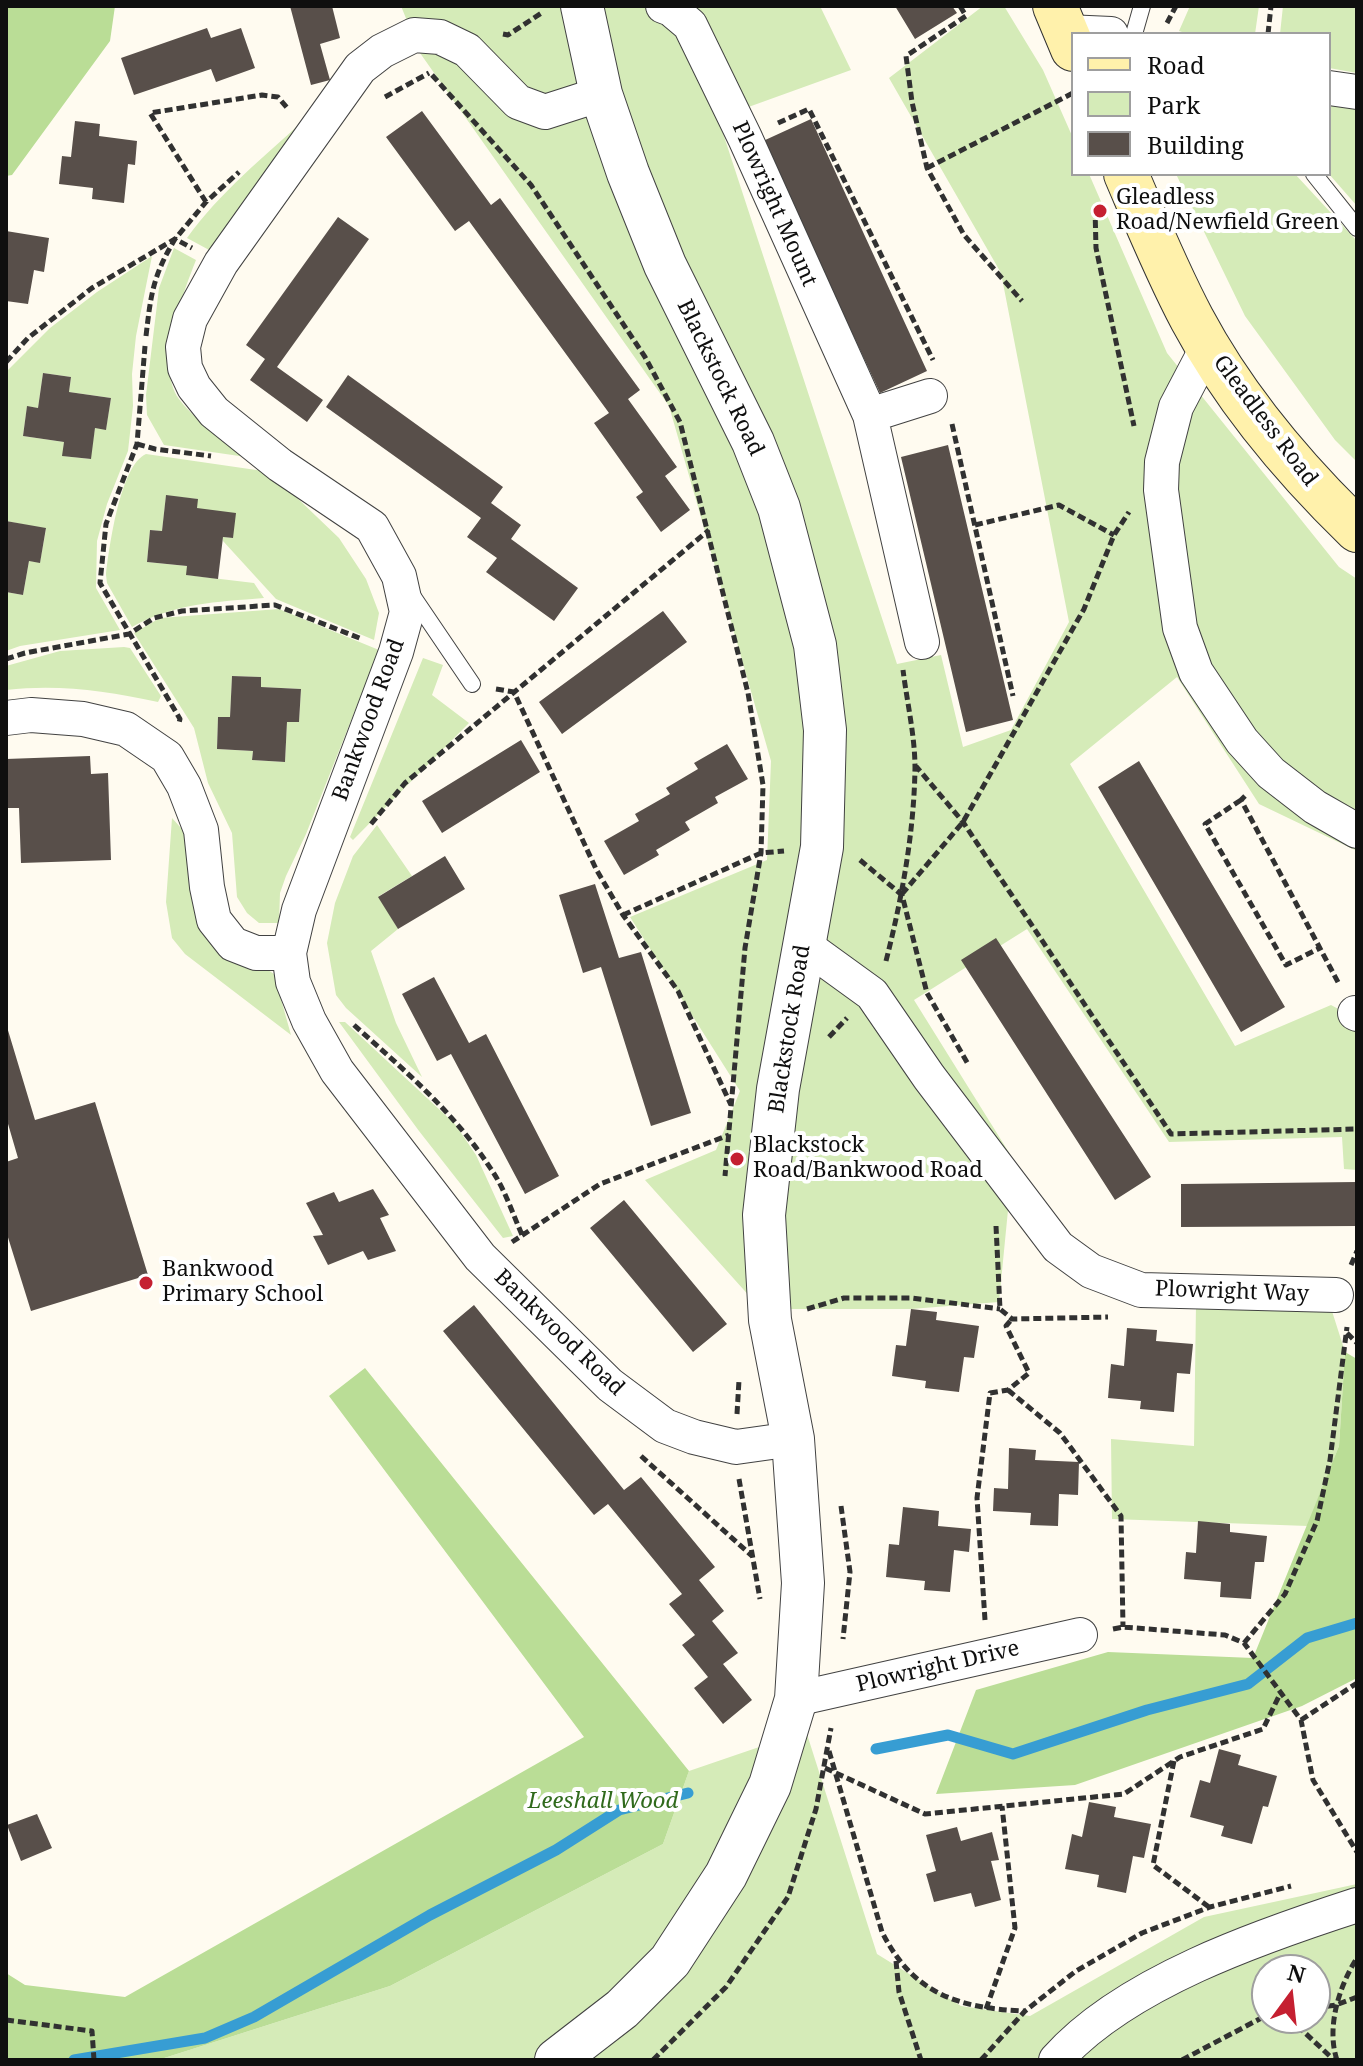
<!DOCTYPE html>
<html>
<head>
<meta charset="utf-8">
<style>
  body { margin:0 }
  #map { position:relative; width:1363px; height:2066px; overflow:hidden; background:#fffbf0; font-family:"Noto Serif",serif }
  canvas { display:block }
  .frame { position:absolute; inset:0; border:8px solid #0f0f0f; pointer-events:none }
  .legend { position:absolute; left:1071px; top:32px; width:260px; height:144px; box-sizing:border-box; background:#fff; border:2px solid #9f9f9f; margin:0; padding:10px 14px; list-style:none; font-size:24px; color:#0f0f0f }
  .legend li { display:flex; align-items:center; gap:16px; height:40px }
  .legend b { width:40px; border:2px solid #9f9f9f }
  .north { position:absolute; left:1251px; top:1954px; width:80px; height:80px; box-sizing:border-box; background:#fff; border:2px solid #9f9f9f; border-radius:50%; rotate:15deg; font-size:22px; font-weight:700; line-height:32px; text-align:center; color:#0f0f0f }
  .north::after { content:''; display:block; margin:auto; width:28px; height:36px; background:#c52031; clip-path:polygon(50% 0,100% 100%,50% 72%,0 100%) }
</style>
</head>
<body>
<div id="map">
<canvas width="1363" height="2066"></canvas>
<div class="frame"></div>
<ul class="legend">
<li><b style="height:10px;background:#fff1ab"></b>Road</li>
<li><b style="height:22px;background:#d5ebb8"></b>Park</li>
<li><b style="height:22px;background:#584f4a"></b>Building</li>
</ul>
<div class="north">N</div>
</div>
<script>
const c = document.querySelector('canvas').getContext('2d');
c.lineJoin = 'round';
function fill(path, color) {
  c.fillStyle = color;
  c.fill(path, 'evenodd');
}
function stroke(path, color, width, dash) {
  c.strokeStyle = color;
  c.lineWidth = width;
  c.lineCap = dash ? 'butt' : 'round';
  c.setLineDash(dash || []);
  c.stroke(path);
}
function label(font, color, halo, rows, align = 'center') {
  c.font = font + ' "Noto Serif",serif';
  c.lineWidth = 8;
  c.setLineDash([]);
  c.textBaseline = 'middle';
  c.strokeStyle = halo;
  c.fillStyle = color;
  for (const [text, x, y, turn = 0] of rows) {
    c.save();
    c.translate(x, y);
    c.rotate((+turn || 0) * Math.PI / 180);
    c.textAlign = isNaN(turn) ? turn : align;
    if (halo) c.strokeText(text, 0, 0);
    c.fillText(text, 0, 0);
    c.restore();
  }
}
fill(new Path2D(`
  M401 6H820L851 70 718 118 897 664 941 655 963 747 1011 730 1069 622 1001 273 889 78 983 6H1004L1043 70 1073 138V174H1089L1167 353 1339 567 1357 579V851L1259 804 1177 677 1070 764 1235 1046 1331 1005 1357 1019V1170L1344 1169 1342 1137 1169 1142 1027 929 914 1000 1013 1159 999 1302 911 1309H761L645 1180 716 1150 740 1091 630 917 767 860 771 761 669 406 420 53Z
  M1190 6H1259L1255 34H1188L1179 31Z
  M1283 6H1357V73L1329 68V34H1280Z
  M1329 101 1357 108V206L1329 174Z
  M305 119 211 251 187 238C220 192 264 157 305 119Z
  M1176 174H1295L1357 241V462L1335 440 1245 316Z
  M174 248 196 260C182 296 155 365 179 399 192 418 227 442 246 457L164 445 147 415 146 395 159 288Z
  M152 256 136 336 132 374 133 406 128 451 107 504 97 541 96 588 120 630 20 646 6 651V592L23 595 29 561 40 562 46 529 6 521V372L50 328 97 292ZM43 373 71 377 69 392 111 398 106 429 95 428 90 459 63 456 64 442 23 436 27 407 38 408Z
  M146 454 270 472 339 538 366 579 379 613 374 640 276 599 223 541V537L233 538 197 508V499L166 496 162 531 150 530 147 562 187 566V575L254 583 264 598C216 602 175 603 132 627L107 583 106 575C109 549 120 465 146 454Z
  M279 609 379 650 306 834 286 876 280 893 279 923H259L247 913 237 897 232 833 208 783 194 728 134 633 160 618ZM232 676 261 677V687L301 689 299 722H287L285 762 252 760 253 751 217 749 218 717H230Z
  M124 647 130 648 161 696 158 702C105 691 60 684 6 690V666L60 651Z
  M423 658 443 665 432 695 469 723 353 840 350 837Z
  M172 818 190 838 210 931 274 974 291 1035 185 954 172 938 166 902Z
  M377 825 412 876 379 896 398 929 371 951 396 1023 422 1077 346 1008 336 995 327 943 335 903 353 856Z
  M339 1022H345L455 1124 476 1155 513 1236 503 1238 419 1131Z
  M1196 1304 1331 1308 1345 1352 1339 1446 1308 1526 1112 1519 1111 1439 1194 1446Z
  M806 1731 877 1954 961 2006 1030 2016 1204 1917 1357 1884V2060H158L390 1986 663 1844 689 1771ZM1267 1970H1315V2018H1267Z`), '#d5ebb8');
fill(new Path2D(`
  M6 6H115L110 41 12 175 6 176Z
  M1345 1352 1357 1359V1678L1302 1706 1075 1785 936 1794 976 1690 1108 1652 1253 1658 1339 1446Z
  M365 1368 689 1771 663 1844 390 1986 158 2060H6V1973L25 1985 125 1997 584 1737 329 1396Z`), '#badd96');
stroke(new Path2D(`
  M876 1749 948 1735 1013 1754 1147 1710 1248 1684 1307 1638 1357 1623
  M74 2060 205 2038 254 2017 430 1915 556 1850 619 1810 688 1793`), '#379dd3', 11);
fill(new Path2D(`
  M290 6H332L340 38 320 44 330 80 311 85Z
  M895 6H952L957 13 915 39Z
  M207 28 211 38 241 28 255 68 216 82 211 69 134 95 121 58Z
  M422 111 491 205 500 198 640 390 628 399 677 467 665 476 690 510 661 532 636 497 643 492 594 423 609 413 469 221 455 231 386 137Z
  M811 119 927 371 880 393 763 141Z
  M75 121 100 124 99 136 137 141 135 165 128 164 124 203 92 199 93 188 59 184 62 156 71 157Z
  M338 217 369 239 277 367 323 400 307 422 250 380 265 359 246 345Z
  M6 231 49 238 44 272 34 270 28 304 6 301Z
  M43 373 71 377 69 392 111 398 106 430 95 428 91 459 62 456 64 442 23 436 27 406 38 408Z
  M348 375 503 487 491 503 521 525 511 539 578 588 554 621 486 572 497 558 467 537 481 518 326 407Z
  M948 445 1013 720 966 732 901 457Z
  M166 495 198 499 197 508 236 513 233 538 223 537 218 579 186 575 187 566 147 562 150 530 162 531Z
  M6 521 46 528 40 563 29 561 23 595 6 592Z
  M663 611 687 642 562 734 539 702Z
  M232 676 261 677V687L301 689 299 722H287L285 762 252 760 253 751 217 749 218 717H230Z
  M521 740 540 772 442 833 422 801Z
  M727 744 748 779 715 797 718 803 685 822 690 830 656 850 659 855 624 875 604 841 639 821 635 814 670 794 666 788 698 769 694 763Z
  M90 756 91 774 108 773 111 860 21 863 19 808H6V759Z
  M1139 761 1285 1007 1241 1032 1098 787Z
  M445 856 465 889 398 929 378 897Z
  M595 884 619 958 641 952 691 1113 651 1126 601 967 583 973 559 895Z
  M996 938 1151 1177 1115 1200 961 960Z
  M434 977 469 1043 486 1034 559 1176 525 1194 451 1054 437 1061 402 994Z
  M7 1027 35 1120 95 1102 148 1275 31 1311 6 1231V1162L18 1158 6 1117Z
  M1357 1182V1226L1181 1227V1184Z
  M373 1189 389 1215 380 1218 396 1251 368 1260 363 1251 328 1265 313 1236 323 1235 306 1203 334 1192 339 1202Z
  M624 1200 727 1324 693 1352 590 1228Z
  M474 1305 624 1490 641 1477 715 1567 699 1580 724 1611 712 1621 738 1653 723 1664 752 1700 723 1724 694 1688 708 1677 682 1645 695 1635 669 1604 682 1594 608 1504 594 1515 443 1331Z
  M911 1309 937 1312 936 1320 979 1326 974 1358 964 1357 959 1392 925 1388 926 1381 892 1376 896 1345 906 1346Z
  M1127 1328 1157 1330 1156 1341 1193 1344 1190 1374 1177 1373 1174 1412 1140 1409 1141 1401 1108 1398 1111 1364 1124 1366Z
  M1009 1448 1036 1450 1035 1460 1079 1462 1078 1495 1059 1494 1058 1526 1030 1525 1031 1513 993 1511 994 1488 1008 1489Z
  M903 1507 939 1511 938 1526 971 1529 969 1552 954 1550 950 1592 924 1590 925 1581 886 1577 889 1544 899 1545Z
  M1198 1521 1230 1524V1532L1267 1536 1264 1562H1255L1251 1599 1220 1597 1221 1582 1184 1579 1186 1552 1196 1553Z
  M1219 1749 1241 1755 1238 1765 1277 1776 1268 1807 1263 1806 1252 1844 1221 1836 1224 1826 1190 1817 1200 1780 1210 1783Z
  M1089 1802 1116 1807 1114 1817 1151 1824 1144 1858 1133 1856 1126 1893 1097 1887 1099 1875 1065 1869 1072 1834 1082 1837Z
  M37 1814 52 1848 21 1861 7 1825Z
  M957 1827 961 1841 992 1832 999 1860 991 1861 1001 1900 975 1907 971 1893 934 1902 926 1874 936 1871 926 1835Z`), '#584f4a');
const service = new Path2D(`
  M1134 34 1142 6
  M1314 174 1357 228
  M411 594 472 684`);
const minor = new Path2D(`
  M663 6 671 9 690 25 745 138 870 415 922 642
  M1066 32 1111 34
  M1329 88 1357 92
  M601 94 545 112 518 102 467 50 440 37 414 35 382 51 360 68 221 263 190 319 183 347 185 368 194 387 214 412 280 465 372 527 399 576 407 612 396 652 299 910 289 953 293 982 309 1021 337 1071 480 1257 610 1385 665 1426 694 1437 736 1447 793 1439
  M1208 346 1176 407 1162 462 1161 490 1180 628 1196 672 1242 741 1271 773 1315 807 1357 831
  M870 415 930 396
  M6 718 31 715 83 719 126 729 167 757 184 786 201 830 207 887 214 920 233 944 256 953H289
  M803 944 872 994 929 1077 1058 1247 1091 1271 1141 1290 1336 1295
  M1355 1013 1357 1014
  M796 1699 1080 1635
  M1056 2060C1124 1983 1261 1936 1357 1905`);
const tertiary = new Path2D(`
  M556 2060 622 2009 670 1961 726 1875 770 1785 796 1699 803 1583 793 1439 770 1320 764 1215 778 1089 822 847 825 730 815 645 779 508 753 442 665 265 628 173 601 94 582 6`);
const secondary = new Path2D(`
  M1055 6 1073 49
  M1126 174C1147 223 1167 272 1192 319 1234 398 1293 468 1357 530`);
stroke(service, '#424242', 18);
stroke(minor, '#424242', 36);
stroke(tertiary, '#424242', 44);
stroke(secondary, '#313131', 46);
stroke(new Path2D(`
  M960 6 966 16 906 56 912 102 927 168 964 235 1022 301
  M1167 23 1176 6
  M503 34 508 35 543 12
  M1268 34 1271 6
  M432 75 531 185 645 357 680 422 748 693 763 785 761 853 745 948 725 1176
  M385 97 429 73
  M778 123 809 109 933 360
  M927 168 1073 93
  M206 202 150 113 262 95 278 97 289 110
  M1095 208 1096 248 1134 426
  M146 336C151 293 153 276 175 239L192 248
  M145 346 137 444 106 524 100 583 180 719 179 723
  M6 362 28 338 92 288 175 239 206 202 239 172
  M952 424 1013 696
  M137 444 155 449 211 456
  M975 525 1059 505 1114 535
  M6 659 25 653 129 634 154 618 182 611 275 605 362 639
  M496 689 514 692 596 869 623 915 678 991 731 1105
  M915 765 963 822 1171 1134 1357 1129
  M1245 796 1241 800 1339 984
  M1241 800 1205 824 1286 965 1320 948
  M371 824 405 783 709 530
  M860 860 902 895 927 993 968 1064
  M902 894 963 822 1084 609 1114 535 1129 512
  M623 915 761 853 784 851
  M886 961C902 898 914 833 915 768 915 736 907 702 903 670
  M354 1025C404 1070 454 1112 491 1169 505 1189 513 1215 523 1237
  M829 1037 847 1018
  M996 1226 1000 1309 1012 1319 1108 1317
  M512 1242 600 1184 729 1135
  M1351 1265 1357 1251
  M807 1309 844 1298H912L1000 1309
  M1347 1333 1357 1343
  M1008 1390 1060 1433 1121 1516 1123 1627
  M737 1414 739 1380
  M641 1456 752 1556
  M739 1479 760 1599
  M841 1506 850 1572 843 1639
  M985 1620 977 1498 990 1393 1008 1390 1029 1373 1006 1326 1012 1319
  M1113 1629 1123 1627 1225 1635 1244 1643 1301 1720 1313 1780 1357 1852
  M1244 1643 1285 1594 1317 1521 1330 1460 1347 1327
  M1301 1720 1357 1683
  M829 1751 882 1932C913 1994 958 2008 1024 2011
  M1174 1761 1153 1865 1209 1907
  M825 1768 925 1814 1124 1794 1180 1757 1263 1729 1280 1694
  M896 1961 899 1992 921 2060
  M1315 2008 1336 2005 1357 1997
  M986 2009 1015 1928 1002 1806
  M1274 2018 1303 2031 1334 2060
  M6 2020 92 2031 94 2060
  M653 2060 726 1987 788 1897 816 1809 831 1728
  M981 2060 1025 2011 1076 1971 1142 1933 1210 1907 1291 1886
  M1182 2060 1267 2015
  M1337 2060C1326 2028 1339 1986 1357 1958`), '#313131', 5, [8, 4]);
stroke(service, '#fff', 16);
stroke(minor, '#fff', 34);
stroke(tertiary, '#fff', 42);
stroke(secondary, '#fff1ab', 44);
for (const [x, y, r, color] of [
  [1100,211,8,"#c52031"],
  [737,1159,8,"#c52031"],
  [146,1283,8,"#c52031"]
]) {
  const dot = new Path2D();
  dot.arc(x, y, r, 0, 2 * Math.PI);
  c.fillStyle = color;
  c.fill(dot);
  stroke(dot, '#fff', 3);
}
label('22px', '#0f0f0f', '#fff', [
  ["Gleadless",1116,198],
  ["Road/Newfield Green",1116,223],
  ["Blackstock",753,1146],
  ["Road/Bankwood Road",753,1171],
  ["Bankwood",162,1270],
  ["Primary School",162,1295]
], 'left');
label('22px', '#0f0f0f', '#fff', [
  ["Plowright Mount",774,204,66],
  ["Blackstock Road",720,378,64],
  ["Gleadless Road",1265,421,53],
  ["Bankwood Road",369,720,-70],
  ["Blackstock Road",790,1029,-81],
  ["Plowright Way",1232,1292,2],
  ["Bankwood Road",559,1333,44],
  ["Plowright Drive",938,1667,-13]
]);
label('italic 22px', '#306a1c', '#fff', [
  ["Leeshall Wood",603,1802]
]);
</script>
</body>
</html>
